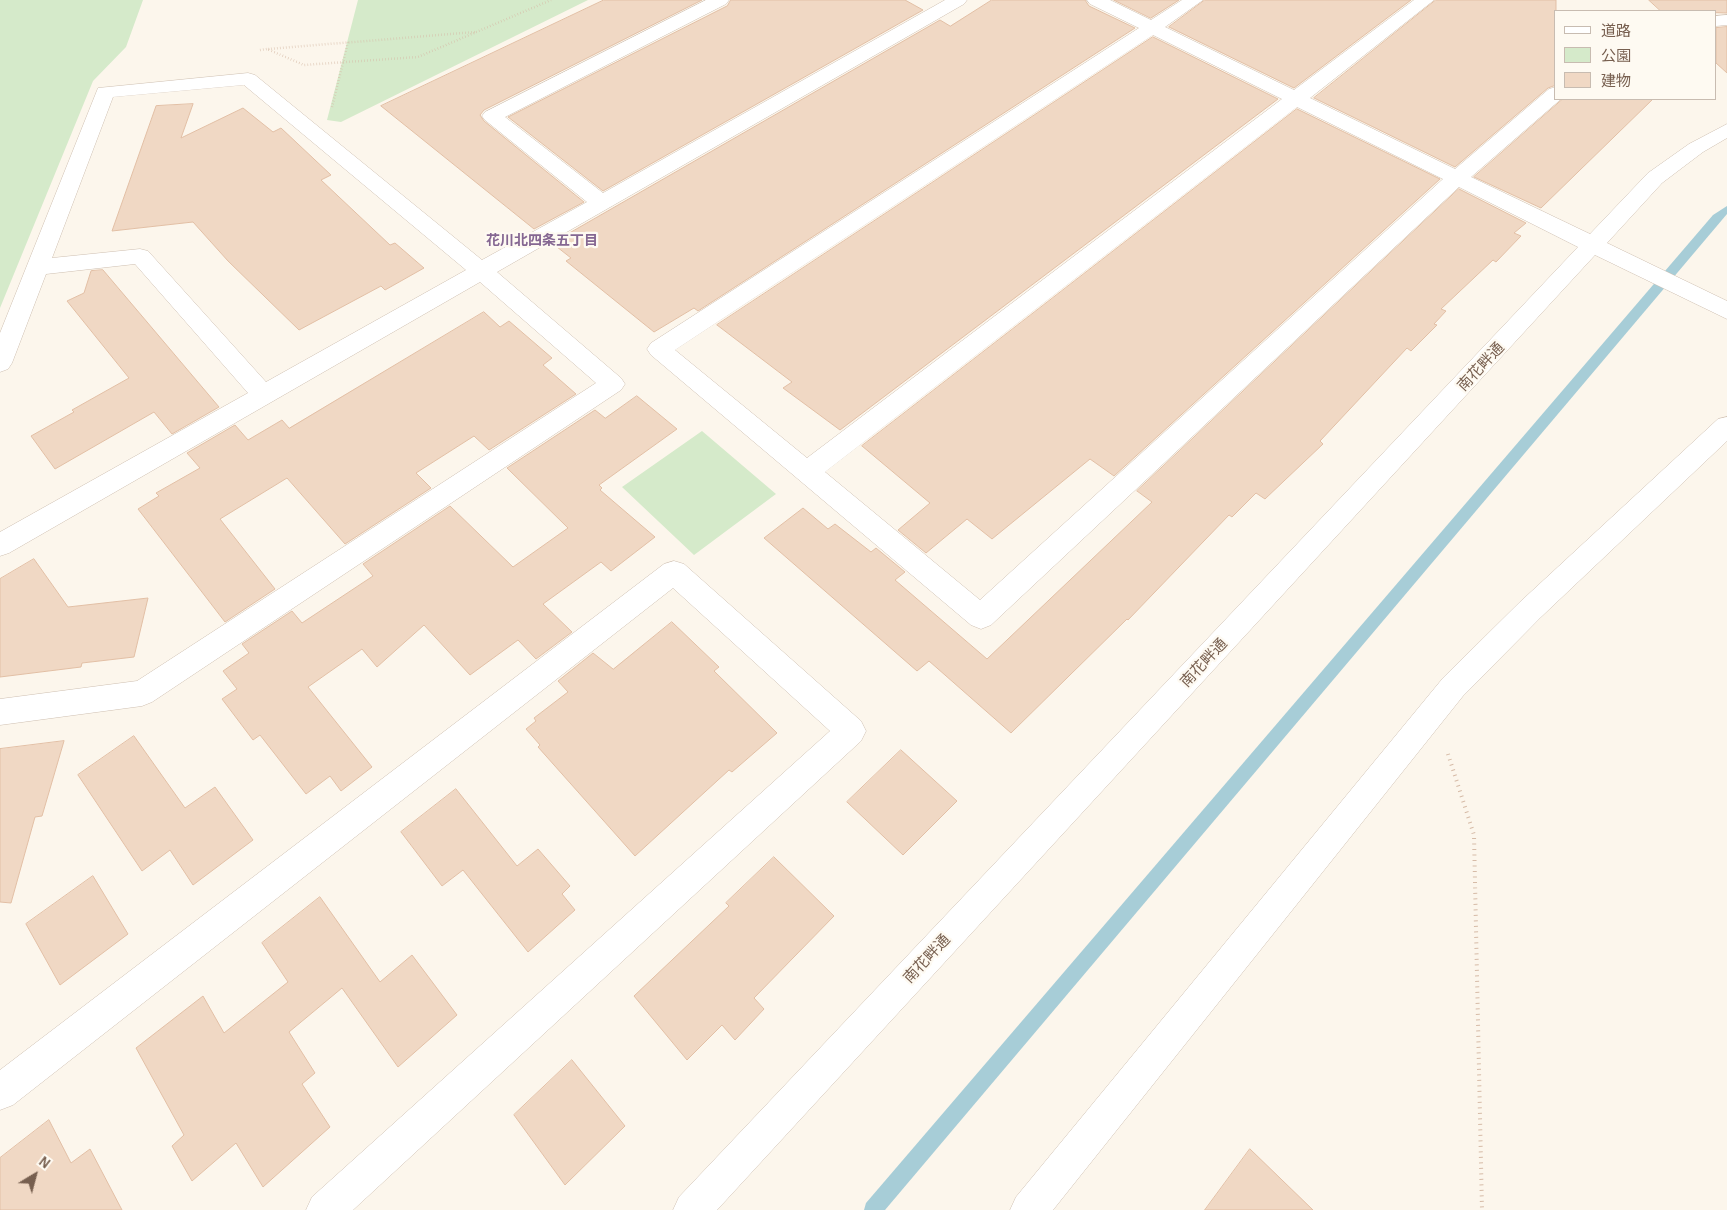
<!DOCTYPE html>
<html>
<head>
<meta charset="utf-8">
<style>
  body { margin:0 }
  #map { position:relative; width:1727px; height:1210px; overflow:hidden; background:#fcf6ec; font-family:"Alegreya Sans","Noto Sans JP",sans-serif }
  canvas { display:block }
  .legend { position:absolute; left:1554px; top:10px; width:162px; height:90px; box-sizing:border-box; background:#fefaf2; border:1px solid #c8bcb1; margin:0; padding:6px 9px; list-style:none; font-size:15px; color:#775f4f }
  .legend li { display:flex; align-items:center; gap:10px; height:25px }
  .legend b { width:25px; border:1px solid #c8bcb1 }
  .north { position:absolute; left:10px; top:1150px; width:50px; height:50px; -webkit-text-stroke:4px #fefaf2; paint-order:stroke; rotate:37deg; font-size:14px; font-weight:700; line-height:20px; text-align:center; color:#775f4f }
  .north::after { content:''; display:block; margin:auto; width:18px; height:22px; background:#775f4f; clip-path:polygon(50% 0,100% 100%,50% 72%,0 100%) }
</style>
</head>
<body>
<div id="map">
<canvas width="1727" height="1210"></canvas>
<ul class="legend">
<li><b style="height:6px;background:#fff"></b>道路</li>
<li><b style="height:14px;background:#d5eaca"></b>公園</li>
<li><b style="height:14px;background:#f0d8c4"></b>建物</li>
</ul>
<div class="north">N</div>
</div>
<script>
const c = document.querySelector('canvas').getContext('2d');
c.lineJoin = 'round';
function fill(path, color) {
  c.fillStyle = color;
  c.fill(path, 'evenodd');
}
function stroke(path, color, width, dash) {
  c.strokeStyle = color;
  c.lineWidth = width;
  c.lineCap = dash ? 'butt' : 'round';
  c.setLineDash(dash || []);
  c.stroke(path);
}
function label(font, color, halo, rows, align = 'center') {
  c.font = font + ' "Alegreya Sans","Noto Sans JP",sans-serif';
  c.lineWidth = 4.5;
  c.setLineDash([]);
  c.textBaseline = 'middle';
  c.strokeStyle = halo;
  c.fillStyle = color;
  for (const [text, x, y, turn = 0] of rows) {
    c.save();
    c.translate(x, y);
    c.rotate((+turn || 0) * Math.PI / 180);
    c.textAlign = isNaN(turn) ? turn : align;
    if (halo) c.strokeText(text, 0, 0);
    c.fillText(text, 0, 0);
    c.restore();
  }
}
fill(new Path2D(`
  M0 0H143L126 47 93 81 0 308Z
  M358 0H588L341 122 327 120Z
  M702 431 776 494 694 555 622 487Z`), '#d5eaca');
fill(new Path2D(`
  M1727 206V214L885 1210H864L866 1203 1713 215Z`), '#a7cdd7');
const building = new Path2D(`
  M604 0H702L484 110 480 115 484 121 584 202 534 229 381 106Z
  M731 0H905L923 10 603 191 508 117 727 6Z
  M992 0H1085L1089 6 1135 28 698 311 694 308 654 332 566 261 571 258 552 243 940 20 950 26Z
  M1114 0H1179L1151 18Z
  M1205 0H1411L1294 88 1169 27Z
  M1436 0H1556V85L1548 88 1455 167 1314 98Z
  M1649 0H1727V13L1661 11Z
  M1727 27V73L1716 63V28Z
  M1153 37 1278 99 840 430 783 388 792 382 717 325Z
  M1563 99H1653L1541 208 1474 177Z
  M193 104 181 138 243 108 273 132 281 128 331 175 321 180 390 245 395 243 424 268 385 290 381 286 299 330 228 261 193 222 112 231 156 106Z
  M1297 109 1440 179 1114 476 1090 459 992 539 967 519 926 553 898 530 930 503 862 446Z
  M1459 189 1526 223 1514 233 1521 236 1496 262 1493 260 1441 309 1446 311 1434 324 1437 325 1411 351 1407 348 1320 441 1323 444 1265 499 1256 493 1232 517 1229 515 1128 620 1127 619 1011 733 929 661 917 671 764 538 803 508 828 529 835 524 871 552 876 548 905 572 895 580 987 659 1152 502 1137 491Z
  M103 270 219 407 172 434 154 412 55 469 31 436 74 412 72 410 129 378 67 301 84 293 91 271Z
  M484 312 500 327 509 321 552 358 543 365 576 394 489 450 474 436 416 473 431 488 345 544 287 478 220 519 275 589 225 622 138 509 159 496 156 493 200 468 187 453 235 425 248 440 282 420 289 428Z
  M637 396 677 429 599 485 602 488 600 490 655 537 611 571 601 562 543 604 572 632 536 659 518 640 470 675 424 625 377 667 362 649 308 687 372 767 341 791 330 776 306 794 260 735 253 740 222 699 237 689 223 671 249 653 242 644 292 611 302 623 373 576 363 564 450 506 513 567 568 528 507 468 595 410 605 418Z
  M34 559 68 607 148 598 134 657 82 663 81 667 0 677V579Z
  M672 622 719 667 714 671 777 733 732 772 729 770 635 856 538 747 540 745 526 729 536 721 534 718 568 692 558 681 593 653 613 669Z
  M134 736 185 808 215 787 253 840 193 885 170 850 142 871 78 775Z
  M64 741 42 816 35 817 11 903 0 902V749Z
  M901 750 957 801 903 855 847 802Z
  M456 789 517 866 538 849 570 886 562 894 575 910 528 952 463 870 442 886 401 832Z
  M774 857 834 916 754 998 764 1009 735 1040 722 1025 687 1060 634 996 729 906 726 903Z
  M93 876 128 934 60 985 26 924Z
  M320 897 380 982 412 955 457 1015 398 1067 342 988 289 1032 315 1073 302 1084 330 1127 263 1187 236 1143 192 1181 172 1146 184 1135 136 1048 203 996 224 1033 288 982 262 943Z
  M572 1060 625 1126 565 1185 514 1115Z
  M49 1120 71 1163 90 1149 122 1210H0V1158Z
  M1250 1149 1313 1210H1205Z`);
fill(building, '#f0d8c4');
stroke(building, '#e2bfa5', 1);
const minor = new Path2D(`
  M706 0H729L726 4 505 117 603 193 945 0H967L964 4 497 272 621 378 625 384 621 390 152 702 142 706 0 725V699L137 681 596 383 480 282 9 553 0 556V532L248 393 135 264 46 274 12 363 8 369 0 372V333L98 88 248 73 255 75 482 260 587 202 485 120 482 116 485 112ZM244 85 466 270 266 382 148 251 140 249 52 258 113 97Z
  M1087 0H1110L1151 20 1182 0H1203L1165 27 1294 90 1414 0H1434L1310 98 1455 169 1549 89 1556 87V99H1561L1471 177 1590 234 1648 173 1689 144 1727 124V138L1703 152 1662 183 1607 243 1727 301V319L1595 255 717 1210H673L679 1197 1578 247 1459 187 991 625 981 629 971 625 651 355 647 349 651 343 1139 28 1090 4ZM1153 35 1282 99 807 458 675 350ZM1297 107 1443 179 980 600 825 472Z
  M1727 15V25L1716 26V16Z
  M1727 417V441L1540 618 1463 696 1053 1210H1010L1016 1197 1443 678 1520 602 1718 419Z
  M674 561 684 564 861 721 866 731 861 741 353 1210H306L312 1197 830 731 673 588 13 1105 0 1110V1070L664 564Z`);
stroke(minor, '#cebfb1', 1);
stroke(new Path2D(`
  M268 49 476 32
  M260 50 267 49 304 65 418 57 551 0
  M332 107 348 42`), '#d6bba7', 2.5, [0.5, 2.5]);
stroke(new Path2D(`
  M1448 754 1474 835 1482 1210`), '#d6bba7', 4, [1, 4.5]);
fill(minor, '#fff');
label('bold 14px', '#856792', '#fefaf2', [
  ["花川北四条五丁目",542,241]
]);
label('15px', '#775f4f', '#fefaf2', [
  ["南花畔通",1481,367,-47],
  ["南花畔通",1204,663,-47],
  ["南花畔通",927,959,-47]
]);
</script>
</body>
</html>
